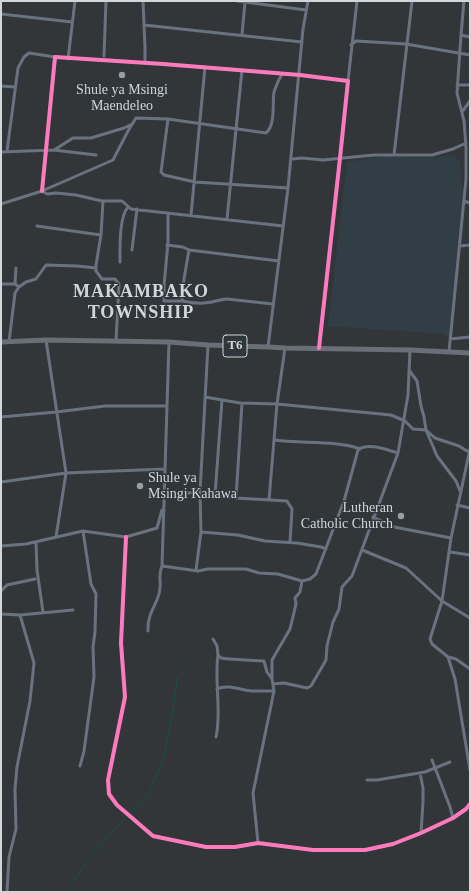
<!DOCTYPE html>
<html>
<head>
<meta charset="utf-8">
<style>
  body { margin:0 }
  #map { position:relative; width:471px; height:893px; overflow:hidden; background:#323639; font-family:"Times New Roman",serif }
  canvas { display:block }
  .frame { position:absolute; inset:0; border:2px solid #d1d6d9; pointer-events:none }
</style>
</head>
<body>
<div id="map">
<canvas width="471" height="893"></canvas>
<div class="frame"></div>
</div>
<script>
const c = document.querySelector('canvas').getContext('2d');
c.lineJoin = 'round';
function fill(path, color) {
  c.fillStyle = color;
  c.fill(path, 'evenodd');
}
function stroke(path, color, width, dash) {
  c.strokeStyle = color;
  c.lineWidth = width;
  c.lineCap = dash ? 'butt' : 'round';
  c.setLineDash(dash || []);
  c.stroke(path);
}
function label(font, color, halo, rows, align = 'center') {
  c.font = font + ' "Times New Roman",serif';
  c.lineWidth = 3;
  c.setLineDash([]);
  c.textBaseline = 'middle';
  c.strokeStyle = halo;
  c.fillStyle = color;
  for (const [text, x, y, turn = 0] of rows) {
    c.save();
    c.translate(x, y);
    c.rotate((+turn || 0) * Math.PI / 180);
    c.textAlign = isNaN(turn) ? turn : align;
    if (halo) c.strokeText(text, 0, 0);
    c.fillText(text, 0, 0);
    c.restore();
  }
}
fill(new Path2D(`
  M385 156 415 158 452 156 460 161 464 211 450 339 442 334 328 326 347 162Z`), '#313e46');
stroke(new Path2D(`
  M66 892 95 851 149 793 163 761 172 717 177 679 186 668`), '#12514b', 1);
stroke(new Path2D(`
  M143 1 145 48V63
  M237 1 306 10
  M1 14 72 22
  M144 25 302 42
  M242 35 245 2
  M461 35 464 1
  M351 45 356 41 406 44 470 55
  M104 56 106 1
  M68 59 75 1
  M348 81 357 1
  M457 85H470
  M1 86 15 87
  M462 112 470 101
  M168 119 161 172 164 175 195 182 288 188
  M54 150 73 138H91L124 128 132 124
  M7 151 18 68 24 57 29 53 55 57
  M1 152 54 150 96 155
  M394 155 412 1
  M292 159 302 158 323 160 374 155H432L453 149 466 143
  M42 191 55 57 163 64 300 75 348 81 340 158 319 348
  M42 191 47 194 56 193 76 195 102 201H122L131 209 283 226
  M103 201 101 235 96 265V271L102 279H115L119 284 116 341
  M464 201 470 203
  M1 204 42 191 113 160 128 131 136 118 168 119 266 133C276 124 272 104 274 92 276 86 279 79 282 74
  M168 213V242L164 286V301H182
  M191 215 205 67
  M227 219 242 70
  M37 226 101 235
  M167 245 183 247 189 250
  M460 246 470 245
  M132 250 137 209
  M120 262C120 248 119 217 128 207
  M1 284H15L19 287
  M15 284 16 268
  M273 304 227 299C222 299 217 301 212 302 202 304 191 303 182 301L184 279 189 250 279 261
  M450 339 470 337
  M46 340 66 473 56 537
  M9 342 15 293 19 287 26 282 36 279 46 265 77 266 96 268
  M268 347 288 188 303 29 308 1
  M449 352 466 179V147L464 121 457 93 461 35 470 37
  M409 370 417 381 421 406 424 417 426 430 437 456 456 481 460 491
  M205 397 240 403 277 404 391 415 405 421 413 429 426 430 435 438 459 446 467 451
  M1 417 56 412 105 406H167
  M275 440C300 444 337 440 360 449
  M470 449 451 538 442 601 430 639 432 644 448 657 455 679 470 770
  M1 482 66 473 165 469
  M164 495 200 492 236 498 287 501 292 509 290 542
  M215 495 222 400
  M236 498 242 403
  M269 500 277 404 285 348
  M457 505 470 508
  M373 517 394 527 451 538
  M201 532 238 535 265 541 297 543 321 547 326 549
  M126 537 121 643 125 697 108 780 109 794 117 805 153 836 206 847H235L258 843 313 850H365L393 844 421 833 453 818 466 809 470 804
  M36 542 37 570 43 612
  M1 546 26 544 83 531 126 537 157 528 162 510
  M362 550 406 568 442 601 470 618
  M450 552 470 555
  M162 566 169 342
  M196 570 201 532 200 492 208 345
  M1 591 7 585 35 579
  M1 614 20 615 73 610
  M148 631C147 611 159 604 160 588 161 580 158 574 162 566L198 571 208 569H246L259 573 278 574 302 581
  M213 639 217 646 218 655 221 658C236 660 250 660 264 661L267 672 272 679
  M448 657 456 659 470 669
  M273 684 284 683 307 688 311 686 326 660 327 646 333 622 339 609 342 587 352 576 398 453 408 395 410 350
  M217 689C227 684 241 690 252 691 259 691 266 691 274 691
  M216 737C222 710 214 683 218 655
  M432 760 450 807 453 818
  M80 766 84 751 94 677 93 647 95 632 96 594 91 584 83 531
  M420 773 423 788V802L421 833
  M367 780H377L425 772 450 762
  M258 843 253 793 274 691 272 679V660L290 629 296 604 295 598 300 592 302 581 310 579 316 574 344 501 358 450C368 442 387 450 398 453
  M7 892 9 857 16 829 15 789 17 767 30 701 34 663 20 615`), '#6b727f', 3);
stroke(new Path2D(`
  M1 342 46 340 169 342 208 345 268 347 285 348 410 350 470 353`), '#6a6e76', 5);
stroke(new Path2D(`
  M42 191 55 57 163 64 300 75 348 81 340 158 319 348
  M126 537 121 643 125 697 108 780 109 794 117 805 153 836 206 847H235L258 843 313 850H365L393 844 421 833 453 818 466 809 470 804`), '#fd7abc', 4);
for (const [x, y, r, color] of [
  [122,75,4,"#999ea1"],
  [140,486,4,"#999ea1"],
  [401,516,4,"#999ea1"]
]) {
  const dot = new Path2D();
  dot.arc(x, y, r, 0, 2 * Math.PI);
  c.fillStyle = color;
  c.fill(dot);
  stroke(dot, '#2f373c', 1.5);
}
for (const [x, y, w] of [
  [235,346,24]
]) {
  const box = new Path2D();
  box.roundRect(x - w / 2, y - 11, w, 22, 3);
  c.fillStyle = '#2f373c';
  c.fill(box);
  stroke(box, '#d1d6d9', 1);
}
label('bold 13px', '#d1d6d9', null, [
  ["T6",235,346]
]);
label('14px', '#d1d6d9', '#2f373c', [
  ["Shule ya Msingi",122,90],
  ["Maendeleo",122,106],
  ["Shule ya",148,478,"left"],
  ["Msingi Kahawa",148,494,"left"],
  ["Lutheran",393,508,"right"],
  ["Catholic Church",393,524,"right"]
]);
c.letterSpacing = '1px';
label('bold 18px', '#d1d6d9', '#2f373c', [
  ["MAKAMBAKO",141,292],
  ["TOWNSHIP",141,313]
]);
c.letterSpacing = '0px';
</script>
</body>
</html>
